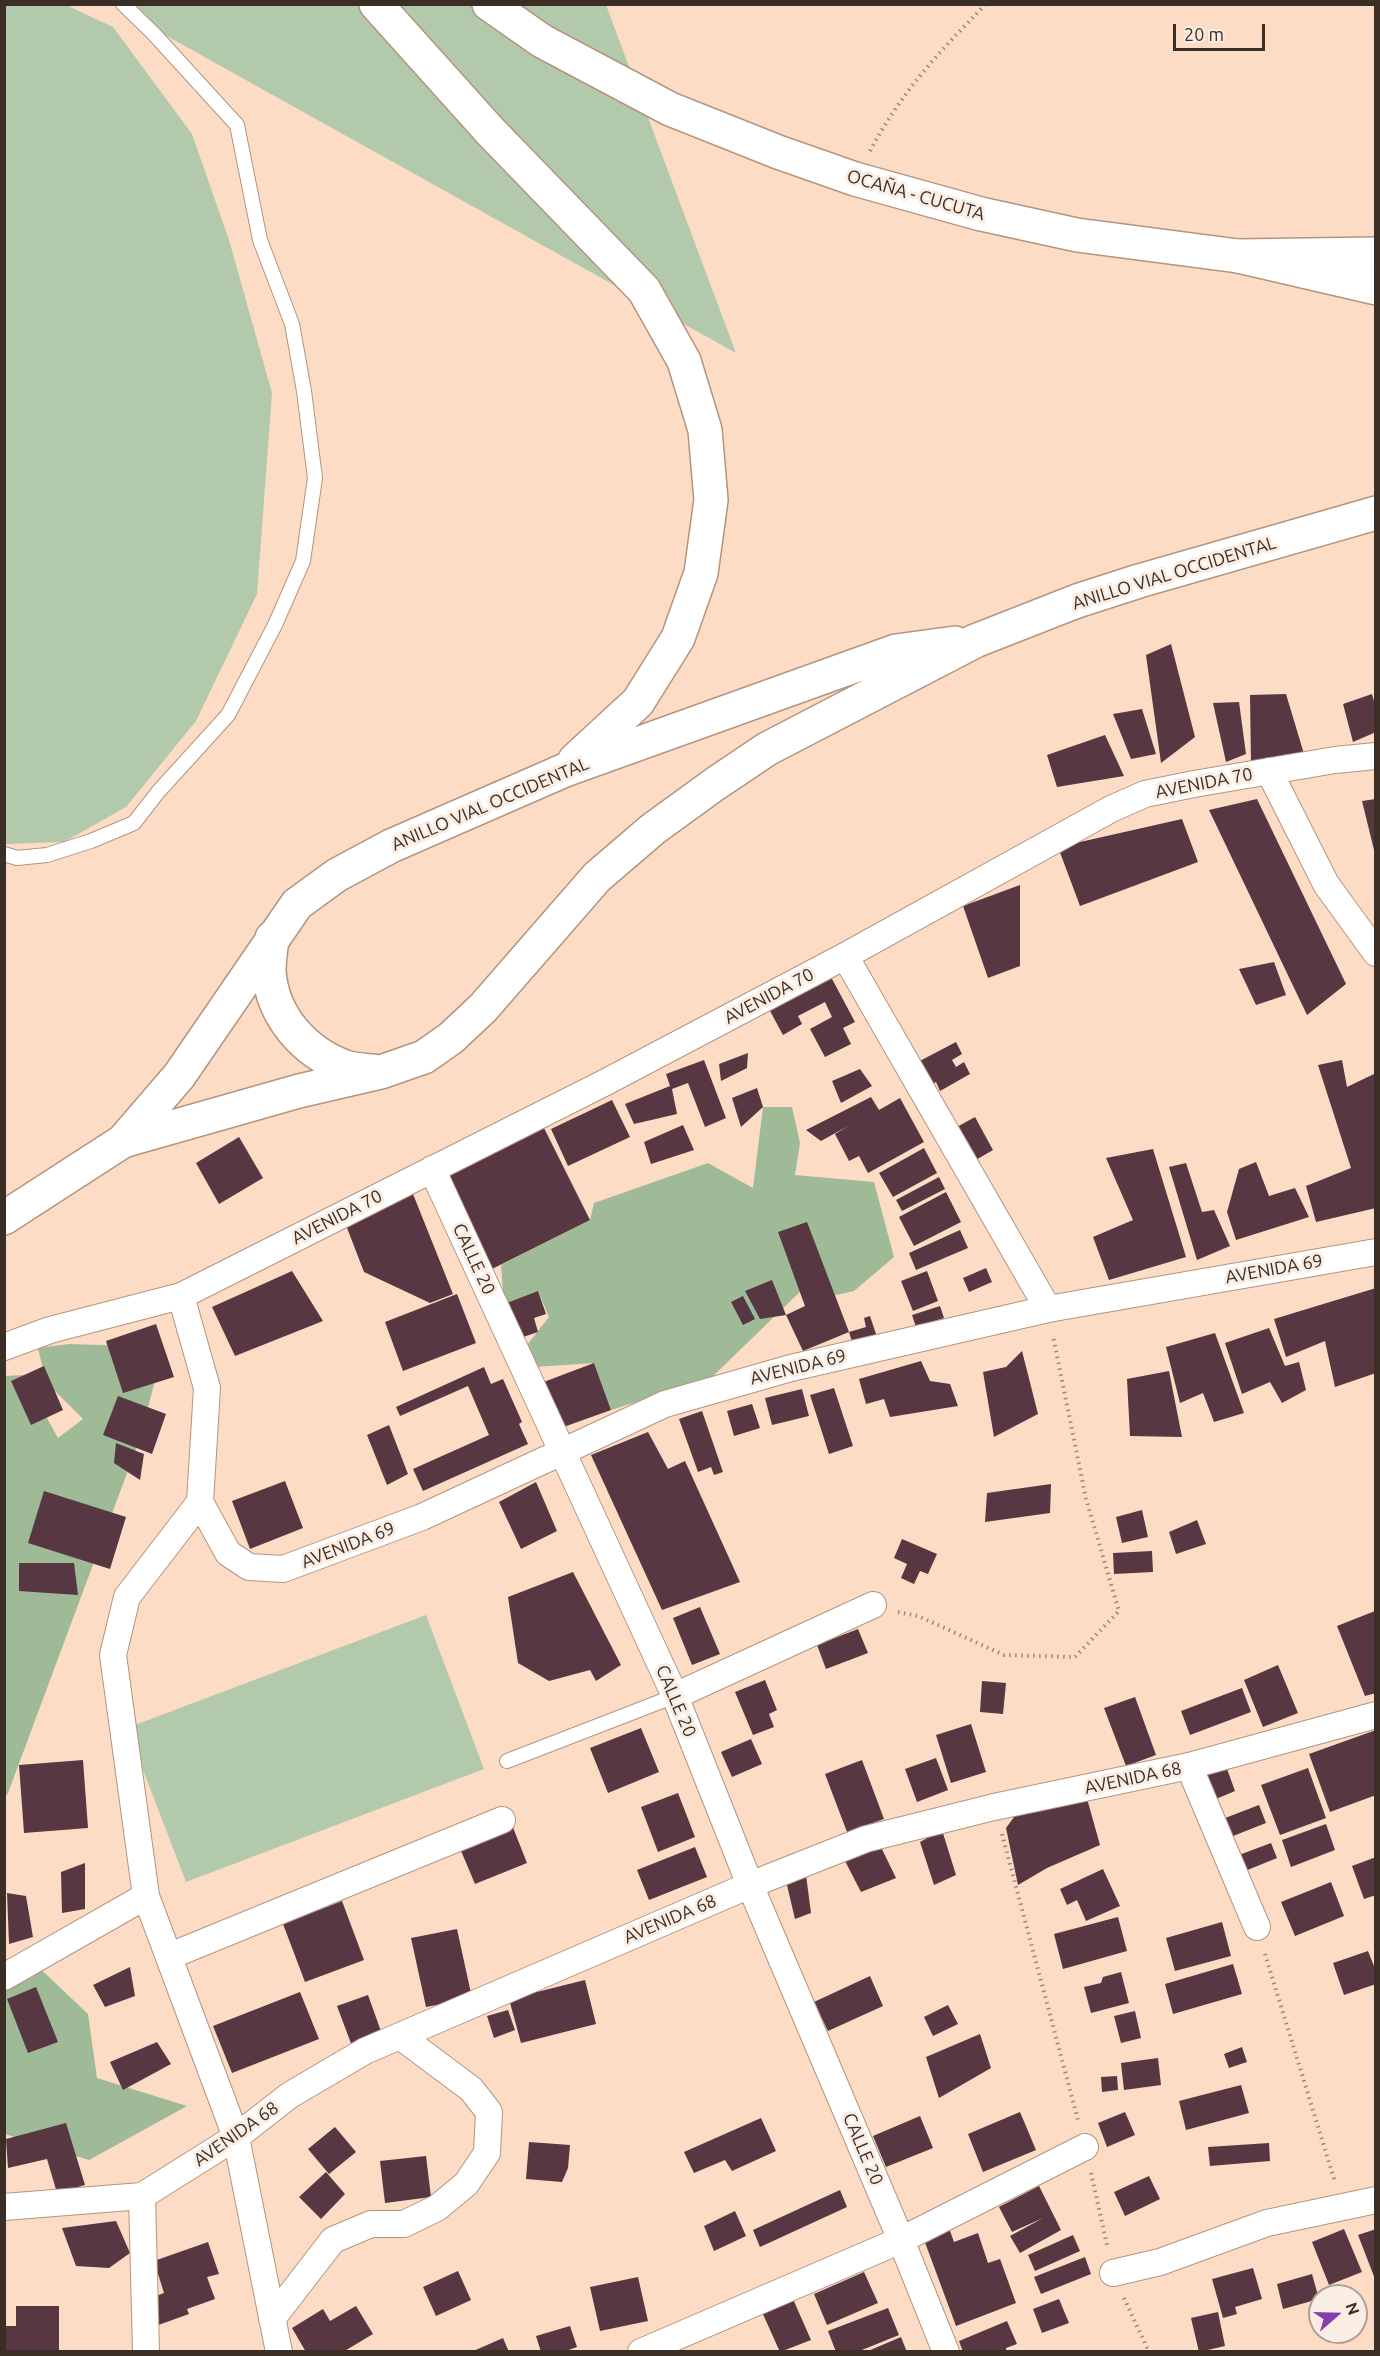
<!DOCTYPE html>
<html>
<head>
<meta charset="utf-8">
<style>
  body { margin:0 }
  #map { position:relative; width:1380px; height:2356px; overflow:hidden; background:#fcdcc4; font-family:Ubuntu,sans-serif }
  canvas { display:block }
  .frame { position:absolute; inset:0; border:6px solid #3a2e25; pointer-events:none }
  .north { position:absolute; left:1308px; top:2284px; width:60px; height:60px; box-sizing:border-box; background:#faede4; border:2px solid #ada198; border-radius:50%; rotate:70deg; font-size:16px; font-weight:700; line-height:24px; text-align:center; color:#3a2e25 }
  .north::after { content:''; display:block; margin:auto; width:21px; height:27px; background:#863db0; clip-path:polygon(50% 0,100% 100%,50% 72%,0 100%) }
  .scale { position:absolute; left:1173px; top:24px; width:92px; height:27px; box-sizing:border-box; border:3px solid #3a2e25; border-top:0; padding-left:8px; font-size:18px; line-height:21px; white-space:nowrap; color:#3a2e25; -webkit-text-stroke:4px #faede4; paint-order:stroke }
</style>
</head>
<body>
<div id="map">
<canvas width="1380" height="2356"></canvas>
<div class="frame"></div>
<div class="north">N</div>
<div class="scale">20 m</div>
</div>
<script>
const c = document.querySelector('canvas').getContext('2d');
c.lineJoin = 'round';
function fill(path, color) {
  c.fillStyle = color;
  c.fill(path, 'evenodd');
}
function stroke(path, color, width, dash) {
  c.strokeStyle = color;
  c.lineWidth = width;
  c.lineCap = dash ? 'butt' : 'round';
  c.setLineDash(dash || []);
  c.stroke(path);
}
function label(font, color, halo, rows, align = 'center') {
  c.font = font + ' Ubuntu,sans-serif';
  c.lineWidth = 6;
  c.setLineDash([]);
  c.textBaseline = 'middle';
  c.strokeStyle = halo;
  c.fillStyle = color;
  for (const [text, x, y, turn = 0] of rows) {
    c.save();
    c.translate(x, y);
    c.rotate((+turn || 0) * Math.PI / 180);
    c.textAlign = isNaN(turn) ? turn : align;
    if (halo) c.strokeText(text, 0, 0);
    c.fillText(text, 0, 0);
    c.restore();
  }
}
fill(new Path2D(`
  M4 5H66L113 27 192 134 229 240 272 393 257 594 196 721 126 807 64 842 5 844Z
  M136 5H606L736 353 156 30Z
  M426 1615 484 1769 186 1882 127 1728Z`), '#b2caab');
fill(new Path2D(`
  M763 1107H792L800 1143 795 1175 874 1182 894 1257 854 1291 818 1299 808 1284 711 1378 611 1410 594 1363 535 1367 527 1345 549 1317 538 1291 504 1304 501 1265 590 1220 594 1203 708 1163 753 1188Z
  M69 1344 164 1347 139 1441 8 1793 5 1797V1376L23 1375 58 1438 83 1419 46 1382 38 1348Z
  M29 1958 88 2014 97 2078 187 2106 89 2160 5 2134V1959Z`), '#9fba97');
fill(new Path2D(`
  M1171 644 1195 737 1161 763 1146 655Z
  M1286 694 1304 754 1251 763 1250 695Z
  M1372 694 1376 709V732L1353 742 1343 704Z
  M1239 702 1246 754 1226 762 1213 703Z
  M1142 709 1156 754 1131 759 1113 714Z
  M1105 735 1124 776 1057 787 1047 755Z
  M1257 799 1346 984 1307 1015 1209 810Z
  M1376 799V854H1375L1362 801Z
  M1182 819 1198 862 1080 906 1058 847Z
  M1020 885V966L988 978 963 906Z
  M1274 962 1286 995 1256 1005 1239 969Z
  M831 977 855 1022 843 1028 851 1044 825 1057 810 1029 832 1017 825 1002 798 1016 802 1024 783 1035 769 1009Z
  M956 1042 962 1054 952 1060 956 1067 964 1062 970 1074 940 1091 936 1082 926 1088 914 1064Z
  M748 1053 747 1068 721 1081 719 1064Z
  M704 1060 726 1118 705 1127 688 1083 672 1089 677 1114 634 1124 625 1104 670 1086 666 1074Z
  M1342 1060 1347 1087 1376 1073V1208L1316 1222 1306 1186 1351 1168 1318 1065Z
  M860 1069 872 1086 841 1103 832 1081Z
  M757 1088 763 1107 741 1127 732 1098Z
  M871 1097 879 1110 900 1098 924 1142 868 1173 859 1156 849 1161 835 1134 850 1125 821 1141 806 1130Z
  M612 1100 630 1137 568 1166 551 1129Z
  M975 1117 993 1150 974 1161 955 1128Z
  M542 1124 590 1220 488 1271 441 1175Z
  M683 1125 694 1150 651 1164 644 1142Z
  M239 1137 263 1178 219 1204 196 1163Z
  M924 1148 937 1173 893 1197 879 1173Z
  M1153 1149 1186 1257 1109 1280 1093 1237 1133 1220 1106 1158Z
  M1256 1162 1269 1196 1295 1188 1309 1217 1236 1240 1227 1212 1239 1169Z
  M1186 1163 1202 1212 1214 1210 1230 1246 1197 1260 1169 1167Z
  M939 1177 945 1189 902 1211 896 1200Z
  M946 1192 961 1222 914 1246 899 1217Z
  M413 1194 453 1294 430 1303 364 1272 344 1220Z
  M807 1222 849 1332 803 1351 786 1315 805 1306 778 1232Z
  M960 1230 968 1248 916 1270 909 1253Z
  M986 1268 992 1282 969 1292 963 1278Z
  M292 1271 323 1321 235 1356 212 1307Z
  M927 1271 938 1301 913 1311 901 1281Z
  M772 1280 786 1315 760 1319 745 1291Z
  M1376 1288V1373L1335 1387 1325 1341 1286 1357 1274 1319Z
  M538 1291 546 1314 534 1318 538 1332 517 1339 504 1304Z
  M457 1294 476 1343 403 1371 385 1322Z
  M743 1296 755 1319 743 1325 731 1302Z
  M940 1306 944 1318 916 1327 912 1315Z
  M870 1316 879 1343 855 1351 849 1332 866 1327 864 1318Z
  M156 1324 174 1377 123 1393 106 1341Z
  M1269 1328 1285 1366 1299 1362 1306 1390 1282 1403 1270 1382 1242 1394 1225 1343Z
  M1215 1333 1244 1413 1214 1422 1203 1393 1180 1403 1166 1347Z
  M1022 1351 1038 1414 994 1437 983 1372 1006 1367Z
  M921 1361 930 1381 950 1384 958 1406 890 1417 884 1399 866 1404 859 1379Z
  M594 1363 611 1410 558 1429 541 1383Z
  M44 1366 63 1410 31 1425 11 1381Z
  M484 1367 491 1384 503 1379 522 1422 519 1424 528 1444 423 1491 413 1469 489 1435 468 1386 400 1416 396 1407Z
  M1169 1371 1182 1437 1130 1436 1127 1379Z
  M834 1388 853 1446 829 1454 810 1395Z
  M802 1389 809 1416 772 1425 765 1398Z
  M118 1396 166 1414 152 1454 103 1435Z
  M752 1404 760 1428 734 1436 727 1411Z
  M702 1411 723 1472 714 1475 711 1467 698 1472 679 1419Z
  M389 1425 408 1474 387 1485 367 1435Z
  M648 1432 668 1469 685 1461 740 1582 662 1610 591 1455Z
  M116 1443 144 1454 140 1480 114 1463Z
  M285 1481 303 1528 250 1549 232 1501Z
  M536 1482 557 1531 521 1549 499 1502Z
  M1051 1484 1050 1513 985 1522 987 1493Z
  M44 1491 126 1517 110 1569 28 1543Z
  M1142 1510 1148 1537 1122 1543 1116 1517Z
  M1197 1520 1206 1544 1176 1554 1169 1532Z
  M902 1539 937 1554 928 1574 920 1571 914 1584 901 1578 907 1564 894 1558Z
  M1152 1551 1153 1572 1114 1574 1113 1553Z
  M19 1563H74L78 1595 19 1591Z
  M573 1572 621 1665 596 1681 590 1670 549 1681 518 1663 508 1597Z
  M700 1607 720 1654 692 1665 673 1618Z
  M1375 1611 1376 1693 1365 1696 1337 1626Z
  M858 1629 868 1653 826 1669 817 1645Z
  M1278 1665 1298 1713 1263 1727 1244 1680Z
  M765 1680 777 1710 769 1714 774 1727 753 1735 735 1692Z
  M982 1681 1006 1683 1003 1714 980 1712Z
  M1242 1688 1251 1712 1190 1735 1181 1711Z
  M1135 1697 1156 1755 1126 1766 1104 1708Z
  M971 1724 986 1772 951 1783 936 1735Z
  M641 1728 659 1772 608 1793 590 1748Z
  M1376 1730V1795L1330 1812 1309 1754Z
  M751 1739 762 1764 732 1777 721 1752Z
  M936 1758 948 1790 917 1802 905 1769Z
  M83 1760 88 1828 24 1833 19 1765Z
  M862 1760 884 1819 847 1832 825 1774Z
  M1226 1766 1235 1791 1216 1799 1206 1774Z
  M1308 1768 1326 1818 1280 1835 1261 1785Z
  M678 1793 695 1837 658 1852 641 1807Z
  M1086 1795 1100 1845 1047 1868 1018 1885 1006 1828 1017 1813Z
  M1259 1805 1266 1823 1228 1838 1220 1820Z
  M1326 1824 1335 1850 1291 1867 1282 1840Z
  M512 1825 527 1863 475 1884 459 1846Z
  M942 1830 956 1875 934 1885 920 1842Z
  M879 1843 896 1878 861 1892 843 1857Z
  M1271 1843 1277 1858 1245 1871 1239 1855Z
  M695 1847 707 1877 649 1900 637 1870Z
  M1376 1857V1895L1364 1899 1352 1866Z
  M85 1863V1909L62 1913 61 1872Z
  M1103 1869 1120 1906 1086 1921 1077 1900 1067 1905 1060 1889Z
  M806 1875 811 1913 795 1919 786 1881Z
  M1331 1882 1344 1916 1295 1936 1281 1902Z
  M7 1893 26 1896 33 1937 9 1944Z
  M342 1901 364 1960 305 1982 283 1924Z
  M1118 1917 1127 1951 1063 1969 1054 1934Z
  M1222 1922 1231 1956 1175 1971 1166 1938Z
  M457 1929 472 1998 426 2007 411 1938Z
  M1368 1951 1376 1971V1984L1344 1995 1333 1963Z
  M1233 1964 1242 1994 1173 2014 1165 1984Z
  M130 1967 135 1996 105 2007 93 1985Z
  M1121 1972 1129 2003 1091 2013 1084 1987 1101 1983 1103 1977Z
  M870 1976 883 2006 828 2031 814 2002Z
  M585 1980 596 2024 521 2043 509 1999Z
  M36 1987 58 2042 28 2053 7 1999Z
  M300 1992 319 2039 232 2073 213 2026Z
  M368 1995 382 2034 352 2046 337 2006Z
  M948 2005 958 2024 933 2036 924 2017Z
  M508 2010 515 2030 494 2038 487 2016Z
  M1135 2011 1141 2038 1121 2043 1114 2016Z
  M980 2034 991 2068 939 2098 926 2057Z
  M157 2042 171 2064 123 2090 110 2062Z
  M1242 2047 1247 2062 1229 2068 1224 2054Z
  M1158 2058 1161 2085 1124 2090 1121 2063Z
  M1117 2076 1118 2090 1102 2092 1101 2077Z
  M1241 2085 1249 2113 1186 2130 1179 2101Z
  M1020 2112 1036 2150 983 2172 968 2134Z
  M1125 2112 1135 2135 1107 2147 1098 2123Z
  M920 2116 933 2148 886 2167 873 2136Z
  M761 2118 776 2151 732 2171 725 2160 694 2173 684 2152Z
  M66 2123 85 2185 57 2193 47 2159 8 2168 6 2139Z
  M335 2127 356 2152 329 2174 308 2149Z
  M529 2142 570 2145 568 2168 562 2182 526 2179Z
  M1269 2143 1270 2161 1210 2166 1208 2147Z
  M426 2156 431 2197 385 2203 380 2161Z
  M326 2172 345 2194 321 2219 299 2197Z
  M1149 2176 1160 2199 1125 2216 1114 2192Z
  M1039 2186 1061 2230 1020 2253 1010 2236 1043 2218 1012 2232 999 2207Z
  M840 2190 847 2207 760 2247 753 2230Z
  M735 2211 746 2236 714 2251 704 2226Z
  M116 2221 130 2253 109 2268 76 2266 62 2228Z
  M949 2228 954 2242 978 2233 988 2263 1000 2259 1016 2303 956 2326 923 2237Z
  M1344 2229 1362 2272 1329 2285 1312 2242Z
  M1376 2229V2279H1375L1358 2235Z
  M1073 2235 1080 2251 1035 2271 1028 2255Z
  M208 2242 219 2274 207 2277 215 2299 187 2309 189 2314 150 2328 148 2299 164 2293 154 2261Z
  M1085 2257 1091 2274 1041 2294 1034 2277Z
  M1253 2268 1262 2299 1235 2307 1237 2314 1223 2318 1212 2279Z
  M458 2271 471 2300 436 2316 423 2287Z
  M864 2272 878 2303 827 2325 814 2294Z
  M1312 2274 1319 2299 1283 2309 1277 2284Z
  M638 2277 648 2321 600 2331 590 2287Z
  M793 2299 811 2340 780 2352 762 2312Z
  M1059 2299 1069 2323 1042 2333 1033 2309Z
  M16 2306H59V2352H4L5 2326H16Z
  M356 2306 373 2334 343 2352H306L292 2328 323 2309 330 2321Z
  M888 2308 899 2335 857 2352H836L828 2331Z
  M1218 2312 1225 2346 1199 2352 1191 2318Z
  M1007 2321 1017 2344 1006 2348V2352H963L959 2341Z
  M570 2326 577 2347 563 2352H541L536 2336Z
  M901 2337 907 2352H868V2351Z
  M503 2338 509 2352H471Z`), '#563742');
const service = new Path2D(`
  M4 854 17 858 47 855 91 841 134 823 158 792 228 715 275 625 303 561 315 478 304 391 292 324 260 240 237 125 153 33 123 4
  M507 1761 675 1696`);
const minor = new Path2D(`
  M1269 771 1326 884 1376 953
  M845 956 1048 1309
  M432 1169 675 1696 750 1885 901 2240 946 2352
  M181 1296 207 1388 200 1502 127 1597 113 1655 146 1896 236 2137 279 2352
  M4 1347 50 1330 181 1296 604 1083 845 956 1111 809 1145 794 1194 784 1335 760 1376 756
  M200 1502 228 1553 249 1567 283 1569 422 1517 665 1404 791 1368 1048 1309 1376 1252
  M675 1696 873 1605
  M1189 1766 1257 1927
  M170 1956 502 1820
  M4 1977 146 1896
  M142 2196 146 2352
  M4 2207 142 2196 236 2137 290 2095 365 2051 750 1885 866 1839 994 1807 1189 1766 1376 1715
  M1113 2273 1160 2262 1267 2223 1376 2200
  M272 2319 333 2240 371 2224H404L437 2208 466 2184 487 2153 489 2112 471 2089 400 2036
  M641 2352 901 2240 1085 2147`);
const primary = new Path2D(`
  M489 4 542 41 670 109 778 152 855 179 981 214 1077 235 1238 256 1376 288`);
const trunk = new Path2D(`
  M376 4 490 131 644 290 684 361 705 430 711 500 701 573 678 638 638 702 575 760
  M1238 256 1376 254
  M272 938C271 948 269 960 269 971 272 1016 304 1052 345 1067 354 1070 364 1070 373 1071
  M123 1141 299 1091 381 1072 424 1057 451 1038 483 1008 597 877 653 829 715 784 767 749 975 641 1077 601 1139 581 1376 513
  M4 1218 123 1141 179 1076 297 904 337 875 391 846 565 770 896 651 955 643`);
stroke(service, '#b3957f', 16);
stroke(minor, '#b3957f', 28);
stroke(primary, '#b3957f', 36);
stroke(trunk, '#b3957f', 36);
stroke(new Path2D(`
  M870 151C902 91 939 52 986 4
  M898 1612 918 1616 1004 1655 1075 1657 1119 1611 1086 1499 1053 1336
  M1002 1834 1078 2120
  M1265 1954 1335 2182
  M1091 2173 1107 2245
  M1124 2298 1149 2352`), '#9e8877', 4, [1.5, 4.5]);
stroke(service, '#fff', 14);
stroke(minor, '#fff', 26);
stroke(primary, '#fff', 33);
stroke(trunk, '#fff', 33);
label('18px', '#3a2e25', '#faede4', [
  ["OCAÑA - CUCUTA",916,195,16],
  ["ANILLO VIAL OCCIDENTAL",1174,573,-17],
  ["AVENIDA 70",1204,783,-11],
  ["ANILLO VIAL OCCIDENTAL",490,804,-23],
  ["AVENIDA 70",769,996,-28],
  ["AVENIDA 70",337,1217,-27],
  ["CALLE 20",474,1259,65],
  ["AVENIDA 69",1274,1269,-10],
  ["AVENIDA 69",798,1367,-14],
  ["AVENIDA 69",348,1545,-21],
  ["CALLE 20",676,1701,67],
  ["AVENIDA 68",1133,1778,-12],
  ["AVENIDA 68",670,1919,-23],
  ["AVENIDA 68",236,2134,-35],
  ["CALLE 20",863,2149,67]
]);
</script>
</body>
</html>
